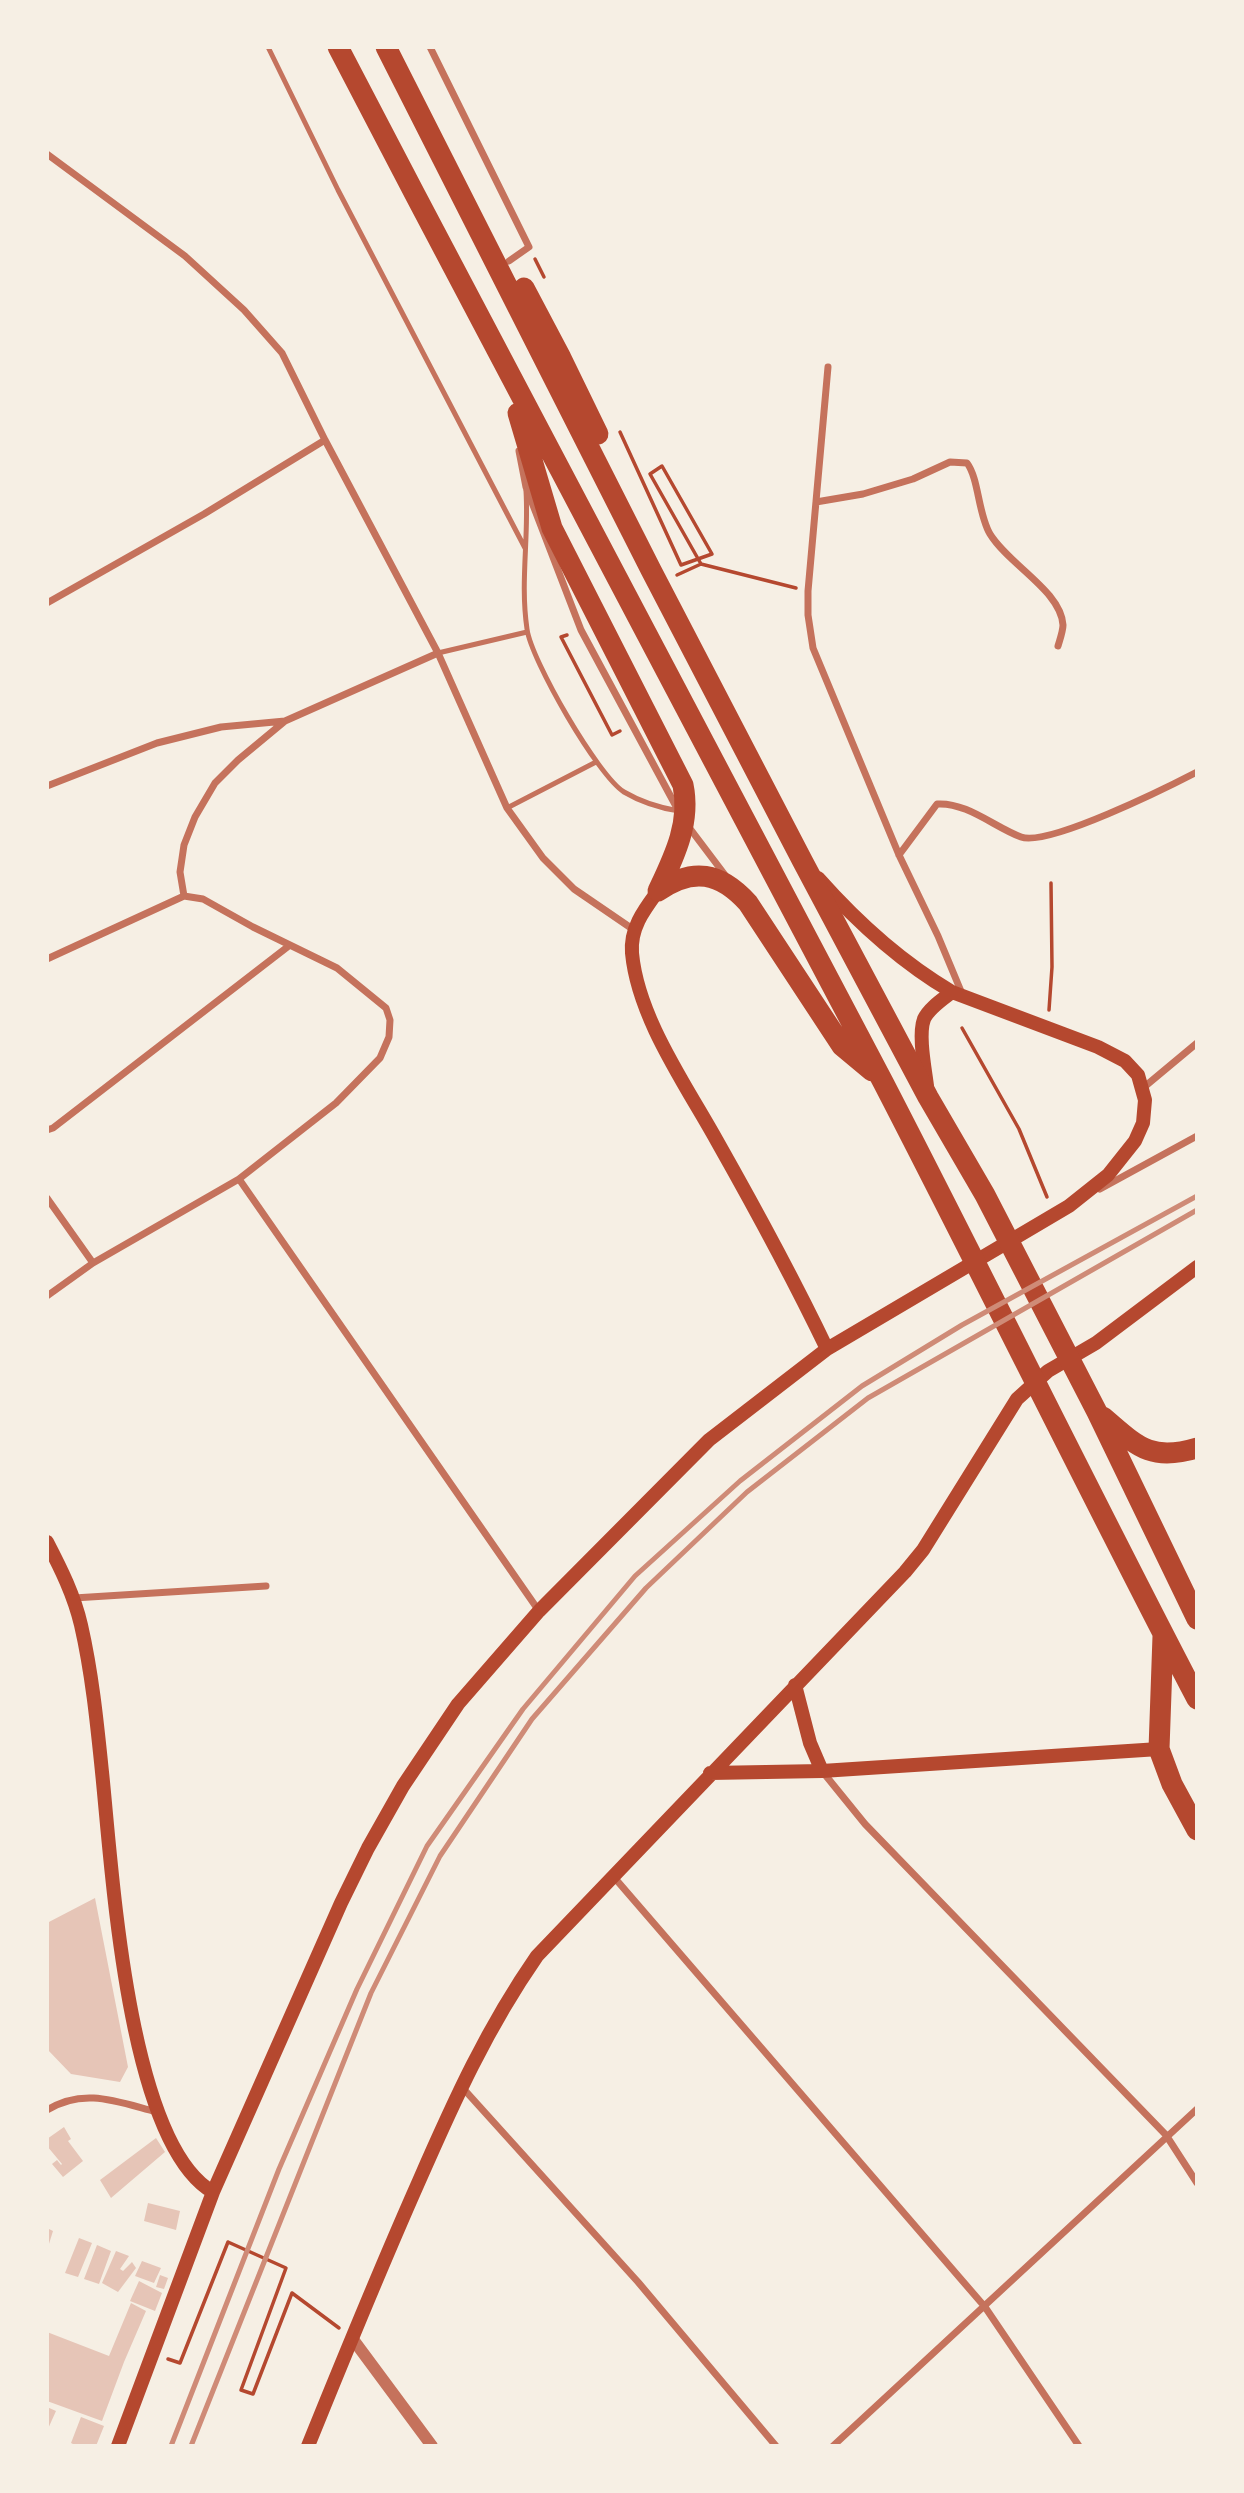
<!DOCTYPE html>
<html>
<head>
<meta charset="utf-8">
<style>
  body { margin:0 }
  #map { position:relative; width:1244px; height:2493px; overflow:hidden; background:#f6efe4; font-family:Commissioner,sans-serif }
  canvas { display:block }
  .frame { position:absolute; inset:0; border:49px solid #f6efe4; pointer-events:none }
</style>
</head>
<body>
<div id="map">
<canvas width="1244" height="2493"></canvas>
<div class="frame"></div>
</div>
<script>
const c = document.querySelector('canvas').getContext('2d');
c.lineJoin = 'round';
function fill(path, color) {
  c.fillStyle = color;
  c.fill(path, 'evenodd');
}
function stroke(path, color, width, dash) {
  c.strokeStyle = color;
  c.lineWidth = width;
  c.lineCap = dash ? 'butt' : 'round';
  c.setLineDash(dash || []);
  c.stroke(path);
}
fill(new Path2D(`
  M95 1898 128 2067 120 2082 71 2074 47 2049V1923Z
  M64 2127 71 2139 68 2141 83 2161 63 2177 52 2164 57 2160 61 2165 62 2164 47 2146V2139Z
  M156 2138 165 2152 111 2198 100 2180Z
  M148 2203 180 2211 176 2230 144 2221Z
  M47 2228 53 2231 48 2247H47Z
  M79 2238 92 2243 78 2277 65 2273Z
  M97 2245 111 2251 99 2284 84 2279Z
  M116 2251 129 2256 120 2269 123 2271 132 2262 136 2268 118 2292 102 2283Z
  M142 2261 161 2268 154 2283 135 2276Z
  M160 2275 168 2278 164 2289 156 2287Z
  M139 2281 162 2293 155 2311 130 2301Z
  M131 2303 146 2311 124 2362 102 2421 47 2401V2332L109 2356Z
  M47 2407 56 2411 47 2431Z
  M81 2417 104 2426 96 2446H77L71 2443Z`), '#e6c5b7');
stroke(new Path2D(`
  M535 259 544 277
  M620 432 681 565 712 554 662 466 650 474 701 564
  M677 575 701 564 796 588
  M567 635 561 637 612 735 620 731
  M1049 1010 1052 967 1051 883
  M962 1028 1019 1129 1047 1197
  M168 2359 180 2363 228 2242 286 2268 241 2390 253 2394 292 2293 339 2328`), '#b5482f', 3.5);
stroke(new Path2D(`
  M268 47 338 190 525 548
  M526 491C529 537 520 582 527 629 531 660 598 776 624 792 641 802 660 808 679 811
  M438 653 527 632
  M507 808 596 762`), '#c5725c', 5);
stroke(new Path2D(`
  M430 47 529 247 509 261
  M47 154 185 256 244 310 282 353 325 440 438 653 507 808 543 858 574 889 634 930
  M828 367 808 591V615L813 648 899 855 938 936 963 996
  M519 451 526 487 581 630 678 810
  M816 502 863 494 913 479 950 462 967 463C979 479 978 514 990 534 1009 565 1061 591 1063 625 1063 631 1060 639 1058 646
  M47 603 204 514 325 440
  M47 786 157 743 221 727 285 721
  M688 826 725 875
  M899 855 937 804C967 802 994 827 1021 837 1048 847 1168 787 1197 772
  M184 896 180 872 184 845 195 817 215 783 238 760 285 721 438 653
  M47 959 184 896
  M1143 1088 1197 1043
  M47 1130 53 1128 290 945
  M239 1179 539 1611
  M1100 1189 1197 1136
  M47 1198 93 1263
  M47 1296 93 1263 239 1179 336 1103 380 1058 389 1037 390 1020 386 1008 337 968 253 927 203 899 184 896
  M74 1598 266 1586
  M822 1771 865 1824 1166 2135 1197 2183
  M613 1876 985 2307 1079 2446
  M461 2086 638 2282 776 2446
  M47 2110C84 2087 118 2102 157 2112
  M833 2446 1197 2109`), '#c5725c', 7);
stroke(new Path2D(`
  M352 2338 432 2446`), '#c5725c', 12);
stroke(new Path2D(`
  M658 891C644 910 630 928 632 953 638 1018 686 1085 717 1141 756 1210 793 1278 827 1349
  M927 1086C925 1069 918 1035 924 1019 929 1008 943 999 952 992
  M47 1542C61 1569 74 1595 81 1625 92 1673 97 1723 102 1772 112 1867 127 2143 213 2192
  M795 1685 810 1743 822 1771
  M710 1773 822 1771 1159 1749
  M118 2446 213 2192 341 1903 368 1848 403 1786 458 1704 539 1611 709 1440 827 1349 1069 1206 1108 1175 1135 1141 1143 1123 1145 1100 1138 1075 1125 1061 1098 1047 952 992C901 962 857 922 818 878
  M308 2446C344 2357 380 2269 419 2181 454 2101 487 2028 537 1956L905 1572 923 1550 1017 1399 1048 1371 1096 1343 1197 1267`), '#b5482f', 14);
stroke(new Path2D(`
  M338 47C518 393 702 737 883 1082 989 1287 1090 1494 1197 1699
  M386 47 651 570 803 862 928 1097 985 1195 1097 1412 1197 1619
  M524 288 561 358 598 434
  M518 413 552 528 683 785C691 823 674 857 658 891
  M658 891C693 867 720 872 748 903L842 1046 872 1071
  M1103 1417C1137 1446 1150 1462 1197 1448
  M1163 1636 1159 1749 1172 1784 1197 1830`), '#b5482f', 21);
stroke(new Path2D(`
  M171 2446 279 2169 357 1989 427 1846 523 1709 635 1576 740 1481 862 1386 962 1325 1197 1196
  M191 2446 371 1993 440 1856 532 1719 646 1588 747 1492 868 1398 1197 1210`), '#cf8b77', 5);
</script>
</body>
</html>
